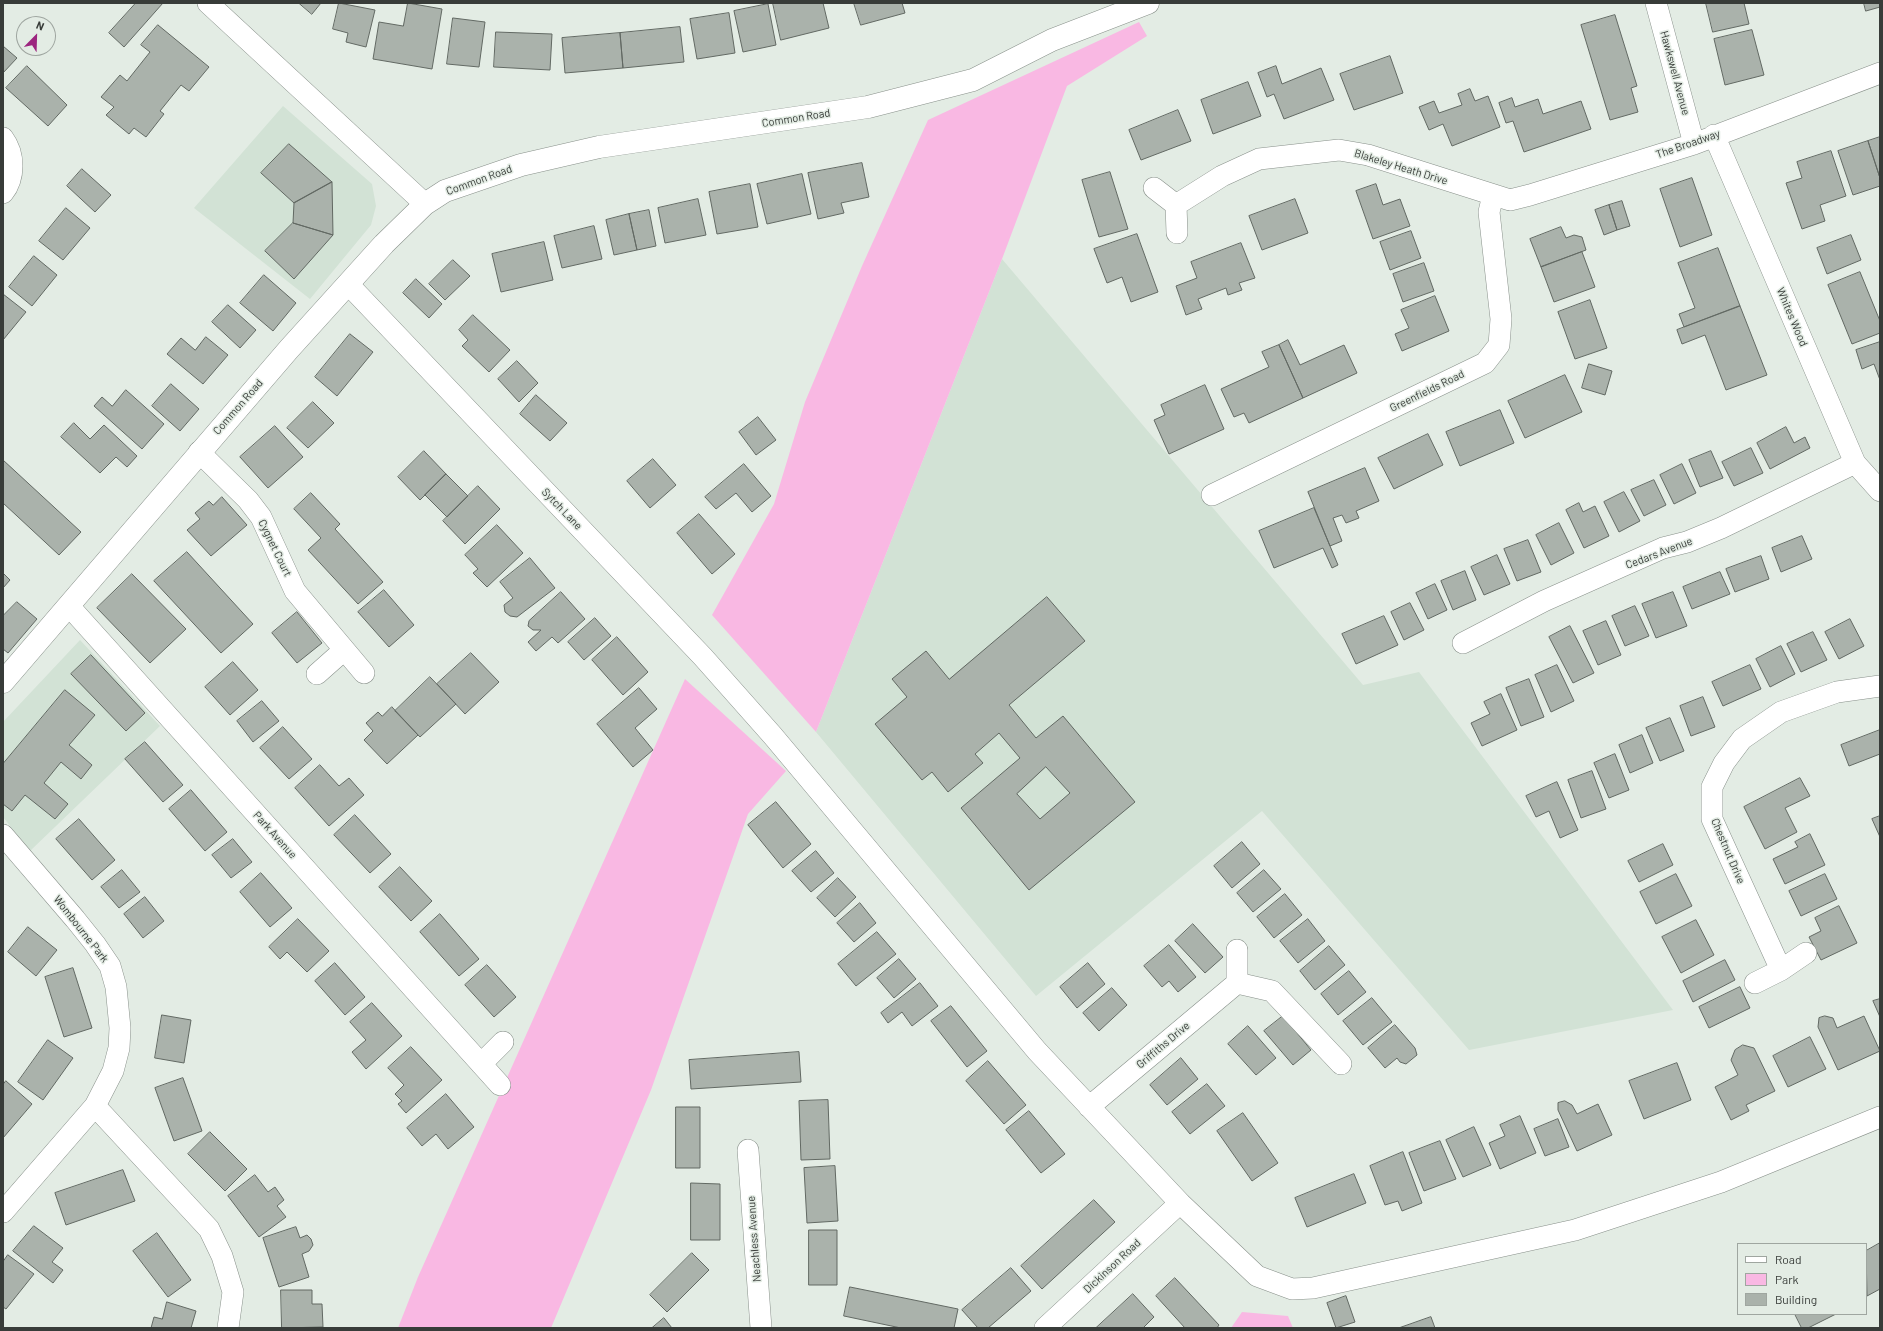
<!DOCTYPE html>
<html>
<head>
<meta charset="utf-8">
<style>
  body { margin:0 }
  #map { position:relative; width:1883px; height:1331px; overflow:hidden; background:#e3ece4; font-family:Barlow,sans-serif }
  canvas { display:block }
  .frame { position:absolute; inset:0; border:4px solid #383c39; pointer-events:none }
  .legend { position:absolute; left:1737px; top:1243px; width:130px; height:72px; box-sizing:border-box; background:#e3ece4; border:1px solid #9fa6a0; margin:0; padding:5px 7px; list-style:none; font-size:12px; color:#383c39 }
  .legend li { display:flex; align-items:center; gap:8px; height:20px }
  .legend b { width:20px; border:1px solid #9fa6a0 }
  .north { position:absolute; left:16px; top:16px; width:40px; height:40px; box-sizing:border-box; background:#e3ece4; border:1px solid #9fa6a0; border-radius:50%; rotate:23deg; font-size:11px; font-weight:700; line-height:16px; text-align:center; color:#383c39 }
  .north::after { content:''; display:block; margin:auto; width:14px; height:18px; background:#9c257f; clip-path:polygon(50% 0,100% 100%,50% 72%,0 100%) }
</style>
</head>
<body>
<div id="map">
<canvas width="1883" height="1331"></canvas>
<div class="frame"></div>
<ul class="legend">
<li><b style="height:5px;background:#fff"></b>Road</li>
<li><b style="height:11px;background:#f9b8e3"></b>Park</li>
<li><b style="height:11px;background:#aab2ab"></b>Building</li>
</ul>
<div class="north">N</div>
</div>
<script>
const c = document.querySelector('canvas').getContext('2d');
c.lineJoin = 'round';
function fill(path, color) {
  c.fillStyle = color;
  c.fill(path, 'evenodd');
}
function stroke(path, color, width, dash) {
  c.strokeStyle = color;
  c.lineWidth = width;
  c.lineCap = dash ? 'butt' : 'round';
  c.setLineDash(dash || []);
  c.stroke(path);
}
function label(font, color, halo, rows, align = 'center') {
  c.font = font + ' Barlow,sans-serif';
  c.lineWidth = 3;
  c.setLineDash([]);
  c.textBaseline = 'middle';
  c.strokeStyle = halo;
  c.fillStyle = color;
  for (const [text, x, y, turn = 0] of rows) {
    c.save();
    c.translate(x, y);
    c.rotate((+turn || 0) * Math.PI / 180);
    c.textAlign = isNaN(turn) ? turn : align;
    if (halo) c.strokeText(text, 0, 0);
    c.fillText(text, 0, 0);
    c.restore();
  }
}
fill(new Path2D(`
  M283 106 372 184 376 206 371 225 310 299 194 208Z
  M1002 259 1363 685 1419 672 1673 1010 1469 1050 1262 811 1036 996 816 732Z
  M80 640 160 726 30 851 3 817V722Z`), '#d2e2d5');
fill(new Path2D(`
  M1139 22 1147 36 1067 86 1002 259 816 732 712 615 774 504 805 402 862 266 928 120Z
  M685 679 786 771 748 814 651 1090 551 1328H398L418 1277Z
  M1242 1312 1288 1316 1293 1328H1231Z`), '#f9b8e3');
const building = new Path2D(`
  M136 3H163L124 47 109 33Z
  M299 3H321L312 14Z
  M339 3 375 10 366 47 346 42 348 33 333 29Z
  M408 3 442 9 432 69 373 59 379 22 403 26Z
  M773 3H823L829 28 781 40Z
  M854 3H902L905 13 861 25Z
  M1706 3H1744L1749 24 1713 32Z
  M1864 3H1880V7L1866 11Z
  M768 4 776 45 743 52 734 11Z
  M729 13 735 53 697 59 690 19Z
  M1615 15 1637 86 1631 88 1638 112 1610 120 1581 25Z
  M453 18 485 22 479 67 447 64Z
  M158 25 209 67 189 91 181 85 160 111 164 114 146 137 134 128 129 134 106 115 114 107 101 97 120 75 127 81 150 52 141 45Z
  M680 27 684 62 623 68 620 33Z
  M1752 30 1764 75 1725 85 1714 39Z
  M496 32 552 34 550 70 494 67Z
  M620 33 623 68 565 73 562 38Z
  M3 46 17 58 3 73Z
  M1390 56 1403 93 1354 110 1340 74Z
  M27 66 67 105 48 126 6 88Z
  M1276 66 1282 84 1321 68 1334 100 1284 119 1274 94 1267 97 1258 73Z
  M1248 82 1261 116 1213 134 1201 100Z
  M1470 89 1475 101 1488 96 1500 127 1452 146 1443 124 1429 130 1419 107 1434 101 1439 113 1462 105 1458 94Z
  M1512 98 1515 107 1538 99 1543 114 1581 101 1591 129 1524 152 1513 121 1506 123 1499 103Z
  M1178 110 1191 141 1141 160 1129 130Z
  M1880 137V178L1868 141Z
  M1868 141 1880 178V186L1853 195 1838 151Z
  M289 144 332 182 294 203 261 173Z
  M1831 151 1846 196 1820 205 1825 221 1802 229 1786 183 1802 178 1797 162Z
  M862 163 869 197 841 203 844 213 818 219 808 173Z
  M82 169 111 195 95 212 67 186Z
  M1110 172 1128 229 1099 237 1082 180Z
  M802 174 811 214 767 224 757 184Z
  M1692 178 1712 235 1680 247 1660 189Z
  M332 182 333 235 293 223 294 203Z
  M750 184 758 227 717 234 709 192Z
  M1376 184 1383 205 1400 199 1410 226 1373 239 1356 191Z
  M698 199 706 235 665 243 658 208Z
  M1295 199 1308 233 1262 250 1249 216Z
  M1622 201 1630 226 1617 230 1609 205Z
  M1609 205 1617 230 1604 235 1595 210Z
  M66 208 90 228 63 260 39 241Z
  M649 210 656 246 637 250 629 214Z
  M629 214 637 250 614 255 606 220Z
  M293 223 333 235 294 279 265 251Z
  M594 226 602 259 562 268 554 236Z
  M1561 227 1566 238 1574 235 1582 237 1586 250 1541 267 1530 239Z
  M1411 231 1421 258 1390 270 1380 242Z
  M1137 234 1158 292 1131 302 1122 277 1107 283 1094 249Z
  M1851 235 1861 260 1827 274 1817 248Z
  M544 242 553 280 501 292 492 254Z
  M1241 243 1255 278 1239 283 1242 290 1228 295 1226 288 1198 299 1202 309 1186 315 1176 286 1197 278 1191 262Z
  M1718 248 1740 306 1684 327 1679 314 1695 308 1678 263Z
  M1582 252 1595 287 1554 302 1541 267Z
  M34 256 57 275 32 306 9 287Z
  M453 260 470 276 445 300 429 284Z
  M1424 263 1434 291 1403 302 1393 274Z
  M1860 272 1880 321V333L1852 344 1828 285Z
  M264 275 296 303 273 331 240 303Z
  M416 279 442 304 429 318 403 293Z
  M3 294 26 312 3 340Z
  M1435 296 1449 331 1402 351 1395 334 1409 328 1401 310Z
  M1590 300 1607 348 1575 359 1558 312Z
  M228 305 256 330 240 348 212 322Z
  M1740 306 1767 375 1726 390 1705 335 1682 344 1677 330Z
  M473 315 510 350 489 372 462 346 468 340 459 330Z
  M350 334 373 352 337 396 315 377Z
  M206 337 228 355 203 384 167 354 181 338 195 350Z
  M1288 340 1300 365 1344 345 1357 373 1303 398 1279 345Z
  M1880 342V380L1874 364 1862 369 1856 350Z
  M1279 345 1303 398 1249 423 1244 413 1234 417 1221 389 1269 367 1262 352Z
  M517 361 538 383 519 402 498 379Z
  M1589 364 1612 371 1605 395 1582 388Z
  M1565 375 1582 412 1525 438 1508 401Z
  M171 384 199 409 180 431 152 406Z
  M1205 385 1224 429 1169 454 1154 420 1165 415 1161 405Z
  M126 390 164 424 142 449 94 406 102 397 112 406Z
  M536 395 567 423 550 441 520 414Z
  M313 402 334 423 308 448 287 428Z
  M1500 410 1514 443 1460 466 1446 432Z
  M758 417 776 440 756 455 739 432Z
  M74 423 90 439 104 425 137 456 127 467 116 457 100 473 61 437Z
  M275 426 303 457 268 488 240 457Z
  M1786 427 1794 443 1805 437 1810 448 1770 469 1757 443Z
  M1428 434 1443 465 1394 489 1378 458Z
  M1751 448 1763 473 1734 486 1722 462Z
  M424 451 446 474 420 500 398 477Z
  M1711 451 1723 478 1700 487 1689 460Z
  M653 459 676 485 650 508 627 481Z
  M3 460 81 532 59 555 3 503Z
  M744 464 771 496 752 512 736 493 716 509 705 497Z
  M1682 464 1696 493 1674 504 1660 475Z
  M1365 468 1379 501 1356 511 1359 518 1346 523 1342 515 1333 518 1342 541 1330 546 1308 492Z
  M446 474 468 496 447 517 425 495Z
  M1654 480 1666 505 1644 516 1631 490Z
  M478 486 500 509 465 544 443 521Z
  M1624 492 1640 521 1619 532 1604 502Z
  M311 493 340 524 335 529 383 582 358 604 308 550 321 538 294 509Z
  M222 497 247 525 211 556 187 530 200 519 195 513 209 501 213 505Z
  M1579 503 1583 512 1595 506 1609 536 1584 548 1566 510Z
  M1314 508 1338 565 1332 568 1323 548 1274 568 1259 531Z
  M699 514 735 554 712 574 677 533Z
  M1559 523 1574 553 1551 565 1536 535Z
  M497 525 523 553 487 587 473 573 478 569 465 555Z
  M1802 536 1812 559 1781 572 1772 548Z
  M1528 540 1541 572 1517 581 1504 549Z
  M187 552 253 624 221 653 154 581Z
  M1497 555 1510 584 1484 595 1471 567Z
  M1761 556 1769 579 1735 592 1726 569Z
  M530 558 555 588 517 617 510 616 505 612 504 605 513 598 500 582Z
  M1465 571 1476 600 1453 610 1441 581Z
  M1720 572 1730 594 1692 609 1683 587Z
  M3 573 10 580 3 588Z
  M132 574 186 629 150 663 97 608Z
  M1435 584 1447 610 1428 619 1416 593Z
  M384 590 414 625 389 647 358 612Z
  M561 592 585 619 558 643 552 637 536 651 528 642 541 630H533L528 626 529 621Z
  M1673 592 1687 626 1656 638 1642 604Z
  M1047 597 1085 641 1009 705 1036 738 1063 716 1135 802 1029 890 961 808 1020 758 999 733 975 754 983 763 948 792 932 772 922 780 875 724 907 697 892 679 926 651 949 679ZM1046 767 1070 793 1040 819 1017 794Z
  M17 602 37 619 8 653 3 649V616Z
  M1410 603 1424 630 1404 640 1391 612Z
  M1635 606 1649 636 1625 646 1612 616Z
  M297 612 322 643 297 663 272 633Z
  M1384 616 1398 645 1356 664 1342 634Z
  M595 618 611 636 584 660 568 642Z
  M1850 619 1864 646 1839 659 1825 632Z
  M1606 621 1621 655 1598 665 1583 631Z
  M1570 626 1594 673 1573 683 1549 637Z
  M1813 632 1827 660 1801 672 1787 644Z
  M617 637 648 672 623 695 592 660Z
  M1781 646 1795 674 1770 687 1756 659Z
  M471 653 499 682 465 714 437 684Z
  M91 655 145 713 126 731 71 674Z
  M233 662 258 690 230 715 205 687Z
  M1557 665 1574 701 1551 712 1535 675Z
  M1750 665 1761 689 1723 706 1712 682Z
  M430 677 456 704 420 737 395 711Z
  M1529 679 1544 717 1521 726 1506 688Z
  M639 688 657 709 635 728 653 750 633 767 597 724Z
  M65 690 95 715 69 745 92 765 81 779 61 762 44 783 68 804 55 819 25 795 12 811 3 804V764Z
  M1501 694 1517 730 1482 746 1471 723 1490 714 1484 702Z
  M1703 697 1715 727 1691 736 1680 706Z
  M262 701 279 721 253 742 237 721Z
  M392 707 418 735 387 764 364 740 373 731 366 723 378 712 382 716Z
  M1670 718 1684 751 1660 761 1646 728Z
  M283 727 312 759 289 779 260 748Z
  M1880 730V754L1849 766 1841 745Z
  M1642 735 1653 763 1630 773 1619 745Z
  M145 742 183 785 163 802 125 759Z
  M1615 754 1629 790 1609 798 1594 763Z
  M320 765 339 786 349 778 364 795 329 826 295 788Z
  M1592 771 1606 809 1581 818 1568 780Z
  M1800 778 1810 796 1785 808 1797 832 1765 849 1744 807Z
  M1557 782 1578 830 1560 838 1549 811 1536 817 1526 796Z
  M191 790 227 832 205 851 169 809Z
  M776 802 811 844 783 868 748 825Z
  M355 815 391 854 370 873 334 835Z
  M1880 816V837L1872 819Z
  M79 819 115 860 92 880 56 839Z
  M1810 834 1825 865 1785 884 1773 859 1798 847 1795 842Z
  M233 839 252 862 231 878 212 855Z
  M1242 842 1260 864 1232 888 1214 866Z
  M1663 844 1673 865 1639 882 1628 861Z
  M816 851 834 873 811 892 792 871Z
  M400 867 432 901 411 921 379 887Z
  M122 870 140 892 119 908 101 887Z
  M1264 870 1281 889 1253 912 1237 893Z
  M261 873 292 908 270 927 240 892Z
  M1676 874 1692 906 1656 924 1640 892Z
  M1825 874 1837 899 1801 916 1789 891Z
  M838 878 856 897 835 917 817 898Z
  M1285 894 1302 915 1274 938 1257 917Z
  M145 897 164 921 143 938 124 914Z
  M860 903 876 923 854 942 837 923Z
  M1839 906 1857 943 1821 960 1809 937 1821 931 1815 918Z
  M440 914 479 959 459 976 420 932Z
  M298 919 329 951 307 972 287 952 280 959 269 947Z
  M1308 919 1325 941 1298 963 1280 941Z
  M1696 920 1714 955 1681 973 1662 937Z
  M1193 924 1223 957 1205 973 1175 941Z
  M28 927 57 950 36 976 8 952Z
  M877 932 896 954 856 986 838 964Z
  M1169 945 1196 977 1178 992 1169 981 1162 987 1144 966Z
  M1329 946 1345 965 1315 990 1300 971Z
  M899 959 916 979 894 998 877 978Z
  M1725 960 1735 980 1693 1002 1683 981Z
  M335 963 365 997 345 1015 315 981Z
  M1088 963 1105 984 1077 1008 1060 987Z
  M487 965 516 997 494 1017 465 985Z
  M73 968 92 1028 64 1037 45 977Z
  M1349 971 1366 992 1338 1015 1321 994Z
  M920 983 938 1006 912 1026 902 1012 888 1023 881 1013Z
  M1740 987 1750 1008 1709 1028 1699 1007Z
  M1112 988 1127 1005 1099 1031 1083 1013Z
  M1372 998 1392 1022 1363 1045 1343 1021Z
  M1880 999V1017L1873 1001Z
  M372 1003 402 1036 366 1069 352 1052 366 1040 350 1022Z
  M951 1006 987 1051 967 1067 931 1021Z
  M162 1015 191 1020 184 1063 155 1058Z
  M1283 1016 1311 1050 1293 1065 1264 1031Z
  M1825 1016 1833 1018 1837 1028 1864 1016 1880 1051 1838 1070 1818 1027 1819 1018Z
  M1395 1025 1415 1048 1417 1055 1406 1064 1400 1062 1397 1058 1385 1068 1368 1048Z
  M1248 1026 1276 1058 1256 1075 1228 1044Z
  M1810 1037 1826 1069 1788 1087 1773 1056Z
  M48 1040 73 1058 43 1100 18 1082Z
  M1743 1045 1754 1048 1775 1091 1746 1105 1749 1111 1731 1120 1715 1087 1738 1075 1731 1060 1735 1050Z
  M411 1047 442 1080 406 1113 398 1104 402 1101 395 1094 404 1085 388 1068Z
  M799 1052 801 1082 691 1089 689 1060Z
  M1181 1058 1198 1079 1167 1105 1150 1085Z
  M988 1061 1026 1105 1004 1124 966 1081Z
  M1677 1063 1691 1100 1644 1119 1629 1081Z
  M183 1078 202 1131 174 1141 155 1088Z
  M6 1081 32 1104 3 1138V1085Z
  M1207 1084 1225 1106 1190 1134 1172 1112Z
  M446 1094 474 1127 448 1149 436 1134 422 1146 407 1128Z
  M828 1100 830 1159 801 1160 799 1101Z
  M1565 1101 1572 1105 1577 1114 1598 1104 1612 1135 1577 1151 1558 1110V1103Z
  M676 1107H700V1168H676Z
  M1029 1111 1065 1154 1041 1173 1006 1130Z
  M1243 1113 1278 1163 1252 1181 1217 1131Z
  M1520 1116 1536 1153 1500 1169 1489 1143 1505 1136 1500 1125Z
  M1558 1119 1569 1147 1545 1156 1534 1129Z
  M1474 1127 1491 1165 1463 1177 1446 1140Z
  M210 1132 247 1169 225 1191 188 1154Z
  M1440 1141 1456 1179 1424 1191 1409 1153Z
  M1403 1152 1422 1203 1402 1211 1398 1201 1385 1205 1370 1166Z
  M835 1166 838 1221 807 1223 804 1168Z
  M123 1170 135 1201 66 1225 55 1193Z
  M1354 1174 1366 1203 1307 1227 1295 1198Z
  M255 1175 268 1192 275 1187 284 1200 277 1206 286 1217 259 1237 228 1196Z
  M691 1183 720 1184V1240H691Z
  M1094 1200 1115 1222 1042 1289 1021 1266Z
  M34 1226 63 1248 52 1262 63 1270 53 1283 13 1251Z
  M296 1227 300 1238 307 1235 311 1239 313 1245 309 1251 302 1254 309 1277 279 1287 263 1238Z
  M809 1230H837V1285H809Z
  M157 1233 191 1280 168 1297 133 1251Z
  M1880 1243V1289L1867 1296 1866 1251Z
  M692 1253 709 1270 667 1312 650 1295Z
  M8 1255 34 1274 6 1309 3 1307V1262Z
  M1011 1268 1031 1291 988 1328H978L962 1310Z
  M1175 1278 1219 1325 1217 1328H1185L1156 1296Z
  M850 1287 958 1309 954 1328H901L844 1316Z
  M281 1290H312V1304H322L323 1327 282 1328Z
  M1133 1294 1154 1317 1143 1328H1096Z
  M1346 1296 1355 1322 1336 1328 1327 1303Z
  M167 1302 196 1311 191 1328H151L154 1317 162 1319Z
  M1795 1314H1836L1808 1328H1802Z
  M1431 1317 1435 1328H1399Z
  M664 1318 672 1328H652Z`);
fill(building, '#aab2ab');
stroke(building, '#626963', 1);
const street = new Path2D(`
  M208 3 425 204
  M1656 3 1694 144
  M1714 135 1855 463 1880 491
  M3 138C15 154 15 178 3 193
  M1154 188 1176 205 1177 233
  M1176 205 1222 176 1259 159 1339 150 1368 155 1510 200 1530 195 1694 144 1880 73
  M348 284 703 657 773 736 1037 1051 1180 1203 1257 1276 1292 1289 1313 1288 1575 1230 1721 1182 1880 1117
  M199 452 248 500 261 517 295 591 364 673
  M1212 495 1485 363 1499 345 1501 319 1489 212 1493 195
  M69 606 500 1085
  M1463 643 1544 601 1663 548 1687 542 1721 528 1855 463
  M317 674 344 650
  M3 835 75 919 95 944 110 966 116 987 120 1028 119 1048 113 1071 95 1106 3 1212
  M1237 950V983
  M1781 970 1712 819V787L1724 763 1742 739 1781 712 1837 692 1880 686
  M1755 983 1781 970 1806 953
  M481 1064 503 1042
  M95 1106 209 1229 222 1256 233 1292 228 1328
  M1089 1107 1237 983 1272 991 1341 1064
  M748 1150 761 1328
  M1045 1328 1180 1203`);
const secondary = new Path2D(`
  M3 682 289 349 384 244 425 204 445 191 521 165 599 147 868 107 973 80 1052 40 1148 3`);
stroke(street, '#88908a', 22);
stroke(secondary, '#88908a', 23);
stroke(street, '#fff', 21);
stroke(secondary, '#fff', 22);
label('11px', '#383c39', '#e3ece4', [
  ["Hawkswell Avenue",1675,73,75],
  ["Common Road",796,118,-9],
  ["The Broadway",1688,144,-19],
  ["Blakeley Heath Drive",1401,167,17],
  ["Common Road",479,180,-20],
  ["Whites Wood",1792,317,67],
  ["Greenfields Road",1427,391,-26],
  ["Common Road",238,407,-49],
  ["Sytch Lane",562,509,46],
  ["Cygnet Court",275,548,64],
  ["Cedars Avenue",1659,553,-21],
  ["Park Avenue",275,835,48],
  ["Chestnut Drive",1728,851,67],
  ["Wombourne Park",81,929,52],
  ["Griffiths Drive",1163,1045,-40],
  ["Neachless Avenue",754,1239,-94],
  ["Dickinson Road",1112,1266,-43]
]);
</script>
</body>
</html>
